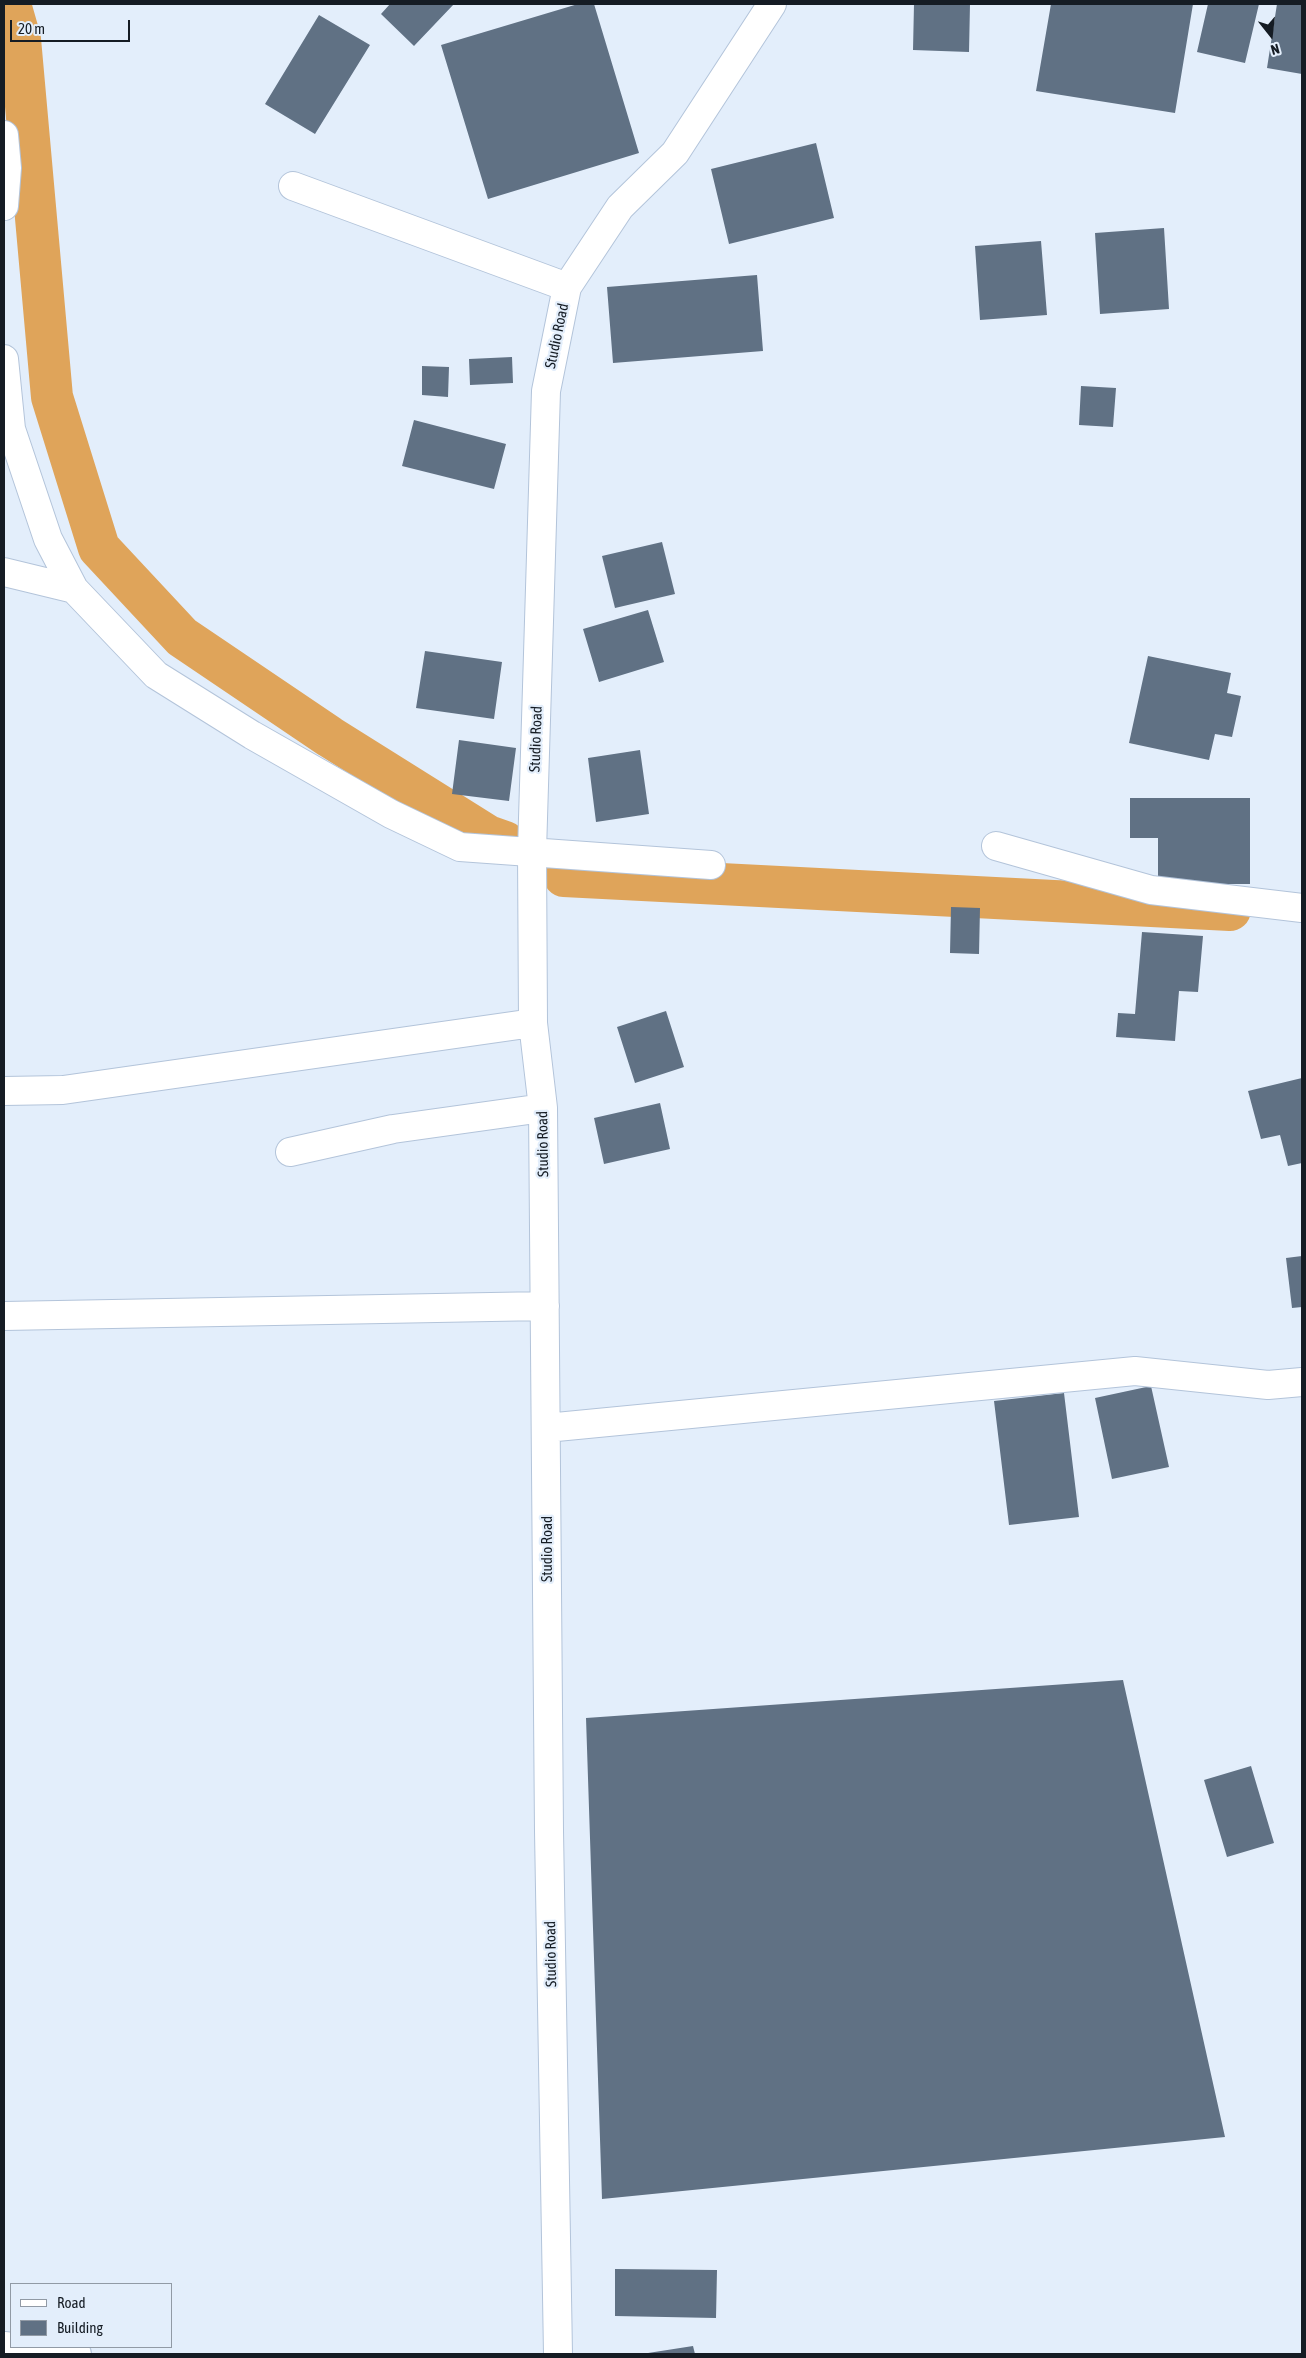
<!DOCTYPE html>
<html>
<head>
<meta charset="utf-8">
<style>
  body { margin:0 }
  #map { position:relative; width:1306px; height:2358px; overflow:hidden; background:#e3eefb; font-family:"Asap Condensed",sans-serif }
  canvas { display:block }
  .frame { position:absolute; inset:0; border:5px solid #151c24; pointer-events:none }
  .legend { position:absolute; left:10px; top:2283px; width:162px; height:65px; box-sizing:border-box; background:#e3eefb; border:1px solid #919aa5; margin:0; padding:6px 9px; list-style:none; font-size:15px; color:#151c24 }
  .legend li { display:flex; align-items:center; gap:10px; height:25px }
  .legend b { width:25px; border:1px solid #919aa5 }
  .north { position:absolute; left:1246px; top:10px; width:50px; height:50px; -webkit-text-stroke:4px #e3eefb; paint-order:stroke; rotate:164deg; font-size:14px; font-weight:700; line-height:20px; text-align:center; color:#151c24 }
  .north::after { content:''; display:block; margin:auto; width:18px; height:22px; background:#151c24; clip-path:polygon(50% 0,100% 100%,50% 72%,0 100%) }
  .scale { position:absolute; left:10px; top:20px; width:120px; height:22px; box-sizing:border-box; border:2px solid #151c24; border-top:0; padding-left:6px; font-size:15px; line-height:18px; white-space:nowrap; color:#151c24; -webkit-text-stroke:4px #e3eefb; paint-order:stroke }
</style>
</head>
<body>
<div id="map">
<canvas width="1306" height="2358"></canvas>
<div class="frame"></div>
<ul class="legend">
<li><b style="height:6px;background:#fff"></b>Road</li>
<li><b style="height:14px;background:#607184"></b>Building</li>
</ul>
<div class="north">N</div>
<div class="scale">20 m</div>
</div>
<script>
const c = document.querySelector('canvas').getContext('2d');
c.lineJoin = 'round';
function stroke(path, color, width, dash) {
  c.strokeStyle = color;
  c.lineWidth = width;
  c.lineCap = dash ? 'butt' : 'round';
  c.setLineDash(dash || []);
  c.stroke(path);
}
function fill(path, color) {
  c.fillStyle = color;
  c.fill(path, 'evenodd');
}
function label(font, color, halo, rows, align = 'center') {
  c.font = font + ' "Asap Condensed",sans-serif';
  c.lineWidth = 4.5;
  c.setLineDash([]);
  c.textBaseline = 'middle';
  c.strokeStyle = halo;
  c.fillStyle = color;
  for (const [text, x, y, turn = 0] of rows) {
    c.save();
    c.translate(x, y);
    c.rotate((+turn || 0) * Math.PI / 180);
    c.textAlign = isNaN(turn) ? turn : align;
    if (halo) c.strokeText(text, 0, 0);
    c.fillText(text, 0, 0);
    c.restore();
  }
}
stroke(new Path2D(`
  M10 4 20 39 52 397 99 548 182 637 330 737 488 836 505 842
  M564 876 1230 910`), '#dfa45a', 42);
fill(new Path2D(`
  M390 4H454L414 46 381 14Z
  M578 4H594L639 153 488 199 441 45Z
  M914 4H970L969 52 913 50Z
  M1051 4H1193L1175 113 1036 91Z
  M1208 4H1259L1245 63 1197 52Z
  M1277 4H1302V74L1267 68Z
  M319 15 370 45 315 134 265 104Z
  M816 143 834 218 729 244 711 169Z
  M1164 228 1169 309 1100 314 1095 233Z
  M1041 241 1047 315 980 320 975 246Z
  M757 275 763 351 613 363 607 287Z
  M512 357 513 383 470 385 469 359Z
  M422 366 449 367 448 397 422 395Z
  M1081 386 1116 388 1113 427 1079 425Z
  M414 420 506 444 494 489 402 466Z
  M662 542 675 594 615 608 602 556Z
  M648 610 664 662 599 682 583 629Z
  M425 651 502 662 494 719 416 708Z
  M1148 656 1231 673 1227 693 1241 696 1232 737 1215 734 1209 760 1129 743Z
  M459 740 516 748 509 801 452 794Z
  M640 750 649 814 596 822 588 758Z
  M1130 798H1250V884H1158V838H1130Z
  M951 907 980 908 979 954 950 953Z
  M1142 932 1203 936 1198 992 1179 991 1175 1041 1116 1037 1118 1013 1135 1014Z
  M666 1011 684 1067 635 1083 617 1027Z
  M1302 1078V1163L1288 1166 1280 1135 1261 1139 1248 1091Z
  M660 1103 670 1149 604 1164 594 1118Z
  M1302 1256V1307L1292 1308 1286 1258Z
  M1151 1386 1169 1467 1112 1479 1095 1398Z
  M1064 1393 1079 1517 1009 1525 994 1401Z
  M1123 1680 1225 2137 602 2199 586 1718Z
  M1251 1766 1274 1843 1227 1857 1204 1780Z
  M615 2269 717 2270 716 2318 615 2316Z
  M693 2346 695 2354H648V2353Z`), '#607184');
const minor = new Path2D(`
  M4 135 7 168 4 206
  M293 186 567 287
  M4 359 11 429 48 539 74 589 156 675 252 735 391 814 460 847 711 865
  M4 572 74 589
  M996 846 1151 890 1302 908
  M4 1091 63 1090 533 1023
  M290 1152 393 1129 543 1108
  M4 1316 545 1306
  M546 1428 1135 1371 1268 1385 1302 1382
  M4 2346 77 2354
  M558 2354 549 1831 543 1108 533 1023 532 851 546 391 567 287 620 207 675 153 772 4`);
stroke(minor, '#b3c4da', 30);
stroke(minor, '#fff', 28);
label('15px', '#151c24', '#e3eefb', [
  ["Studio Road",557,336,-78],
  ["Studio Road",536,739,-88],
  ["Studio Road",543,1144,-91],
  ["Studio Road",547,1549,-90],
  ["Studio Road",551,1954,-91]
]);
</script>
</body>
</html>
